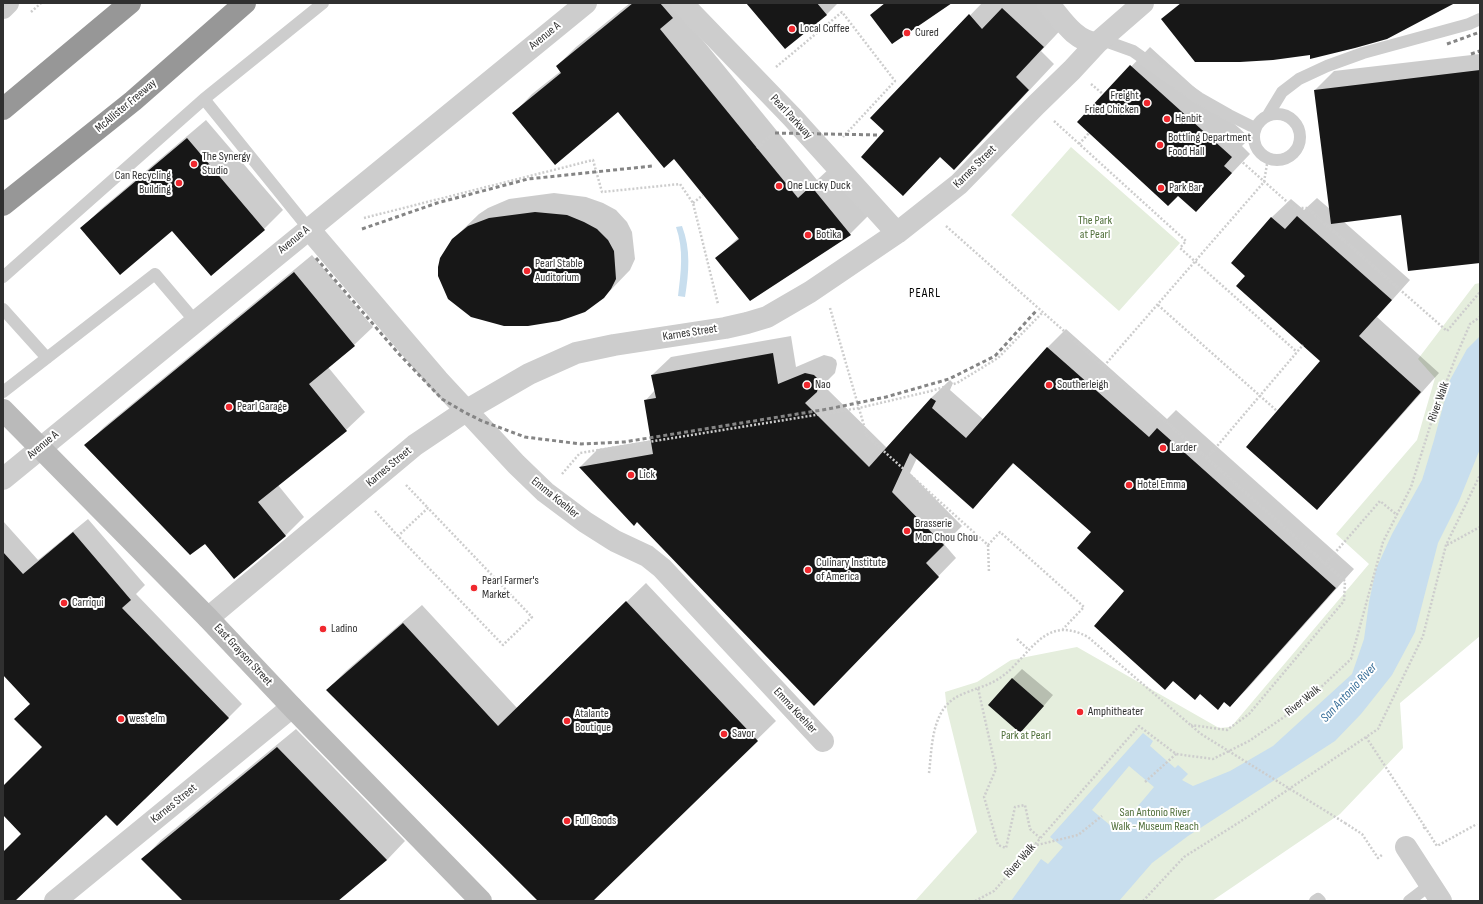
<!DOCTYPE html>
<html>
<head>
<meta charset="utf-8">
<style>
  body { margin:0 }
  #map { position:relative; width:1483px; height:904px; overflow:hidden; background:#fff; font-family:"Sofia Sans Condensed",sans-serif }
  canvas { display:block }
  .frame { position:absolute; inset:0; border:4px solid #303030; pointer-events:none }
</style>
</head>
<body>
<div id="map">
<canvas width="1483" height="904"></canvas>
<div class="frame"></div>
</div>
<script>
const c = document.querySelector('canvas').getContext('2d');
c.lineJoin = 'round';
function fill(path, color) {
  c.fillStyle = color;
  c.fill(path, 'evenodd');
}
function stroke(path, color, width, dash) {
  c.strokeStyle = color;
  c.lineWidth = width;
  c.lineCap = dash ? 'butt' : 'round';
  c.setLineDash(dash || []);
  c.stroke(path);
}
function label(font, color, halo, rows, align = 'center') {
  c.font = font + ' "Sofia Sans Condensed",sans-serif';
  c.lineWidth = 4;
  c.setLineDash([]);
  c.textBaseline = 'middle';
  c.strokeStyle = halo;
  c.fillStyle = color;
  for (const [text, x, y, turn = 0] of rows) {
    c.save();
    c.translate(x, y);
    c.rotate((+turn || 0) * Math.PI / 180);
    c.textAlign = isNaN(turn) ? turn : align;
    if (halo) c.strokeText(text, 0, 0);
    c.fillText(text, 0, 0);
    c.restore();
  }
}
fill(new Path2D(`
  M1071 147 1180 243 1119 311 1011 215Z
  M1480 283V636L1400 703 1403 748 1340 814 1212 901H915L977 832 947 710 945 692 977 682 1011 660 1077 647 1219 728 1231 727 1369 564 1336 534 1417 440 1435 378 1418 359 1475 284Z`), '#e5eedd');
fill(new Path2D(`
  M682 226C691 249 689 273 685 297L678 296C681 272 684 250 676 227Z
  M1480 336V449L1459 501 1438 543 1415 632 1392 675 1361 714 1335 741 1188 836 1152 863 1119 901H1011L1041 859 1048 864 1063 847 1050 837 1143 733 1153 741 1150 746 1175 768 1178 765 1188 774 1182 780 1193 786 1230 771 1273 746 1352 674 1364 639 1369 602 1376 569 1392 534 1422 480 1434 440 1450 380 1467 349ZM1129 766 1154 787 1117 831 1092 810Z`), '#c8deee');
fill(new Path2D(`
  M630 3H686L679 11 817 180 830 168 869 215 850 234 716 259 739 237 674 158 619 111 514 113 532 94 561 71 557 66 576 47Z
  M748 3H838L827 14 785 48Z
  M982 3H1050L1069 21 1041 51 1054 64 980 143 954 169 941 156 928 169 871 118Z
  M1150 47 1250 138 1242 146 1250 154 1196 211 1178 195 1078 122Z
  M1480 54V262L1402 214 1343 221 1410 280 1377 317 1439 373 1335 490 1317 508 1322 361 1247 275 1232 263 1272 217 1291 199 1304 210 1317 198 1331 210 1315 90 1334 71Z
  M206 120 283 210 264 229 82 228 101 209Z
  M554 193 586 197 603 203 616 210 627 222 632 232 635 259 630 270 604 297 453 239 479 214 488 208 509 199Z
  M312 255 373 327 354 345 328 367 365 412 346 430 278 485 304 517 285 536 205 543 86 445 104 427Z
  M1066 329 1167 419 1176 410 1354 569 1248 688 1230 706 1225 701 1218 708 1201 693 1195 699 1126 591 1092 532 1014 463 973 507 917 458 910 473 962 526 944 544 956 558 832 686 637 520 580 467 598 449 652 440 645 401 655 390 652 375 671 357 791 336 796 367 824 355 832 357 836 360 837 364 835 373 823 385 887 448 931 398 950 380 953 383 950 390 984 420 1048 347Z
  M88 519 145 585 136 594 242 704 228 718 106 813 6 901H3V852L23 834 3 814V787L43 747 31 703 3 673V521L38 560Z
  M646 583 776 721 592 901H540L327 690 346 671 422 605 517 708Z
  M1022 669 1053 695 1030 722 1012 679Z
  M296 729 405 841 387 860 337 901H185L143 859 161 840Z`), '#0003');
fill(new Path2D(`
  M633 3H660L673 18 660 29 757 148 798 198 811 186 851 235 750 301 715 258 739 239 674 159 664 168 618 112 555 165 512 113 561 73 556 66Z
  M746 3H817L827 15 785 49Z
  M885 3H952L892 44 870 15Z
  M1181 3H1455L1387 39 1355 48 1310 59V55L1273 60 1240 62H1195L1161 19Z
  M1002 8 1044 47 1016 77 1029 90 954 170 940 157 903 196 861 157 884 131 870 118 969 14 982 29Z
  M1130 65 1232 157 1224 166 1232 173 1196 212 1178 196 1168 206 1077 122Z
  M1480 70V263L1408 271 1401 215 1331 224 1314 90Z
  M187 138 265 230 211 276 172 231 120 275 80 228Z
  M535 212 567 215 584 222 597 229 608 240 614 251 616 279 611 289 604 298 585 312 571 317 559 321 528 326H504L471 317 448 299 438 276V267L440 258 452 239 468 226 489 218Z
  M1297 216 1392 300 1359 336 1421 392 1317 510 1246 447 1320 361 1236 286 1245 276 1231 263 1271 217 1285 229Z
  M294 272 355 346 309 384 347 431 258 502 286 536 234 579 205 544 190 555 84 445Z
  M1047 347 1149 437 1157 428 1336 588 1230 707 1224 702 1218 710 1200 694 1195 700 1173 681 1165 690 1094 626 1124 591 1077 548 1091 532 1013 463 973 509 910 453 892 492 944 545 926 563 939 577 814 706 637 522 634 526 579 467 653 454 644 400 656 398 651 375 773 353 778 384 805 373 814 375 818 379 819 383 817 392 805 403 869 467 931 398 936 401 932 408 966 438Z
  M73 532 131 600 122 608 229 718 117 826 106 815 15 901H3V852L21 834 3 815V786L42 747 14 719 30 704 3 675V552L23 574Z
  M626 601 758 741 593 901H538L326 690 403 623 498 726Z
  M1012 678 1044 706 1020 733 988 705Z
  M277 747 387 860 338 901H183L141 859Z`), '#171717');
stroke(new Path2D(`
  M31 12 41 3
  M776 67 842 12 895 81 843 137
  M1091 84 1103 94
  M1195 120 1294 208H1307L1447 331 1480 292
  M1054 121 1186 241 1180 248 1297 352
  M1079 144 1089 133
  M757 148 774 133
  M693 203 703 195
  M364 218 593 160 602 192 680 184 693 203 718 304
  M946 226 1345 581 1344 601 1249 714 1227 730 1191 725
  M1158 305 1277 411
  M830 308 867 436 988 545 1000 532 1084 607 1063 629
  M1104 366 1264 182 1268 158
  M1207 458 1303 345
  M562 474 580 453 859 408 931 391 957 383 998 358 1043 312
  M406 485 428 508
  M375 511 398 536 503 645 532 617 428 508 398 536
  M988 545 989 573
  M1447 545 1480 527
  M1326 563 1380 501 1397 515
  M1017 639 1029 650
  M978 688C991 684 1002 678 1012 668 1036 644 1050 617 1088 637L1201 734
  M1366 737 1425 827 1423 829
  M929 773C932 749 931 713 955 698 961 694 971 691 978 688L996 769 984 797 998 845 1006 848 1015 807 1025 805 1030 829 1040 838
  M1145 782 1176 754
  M1345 823 1362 834 1378 858 1383 854
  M1425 827 1437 846 1477 824
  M1033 846 1078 835 1102 816
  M975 901 994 891 1139 726 1176 754 1213 759 1249 741 1303 704 1351 659 1383 542 1411 487 1432 420 1455 359 1470 324 1480 317
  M1143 901 1184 857 1246 818 1378 729 1423 636 1446 545 1480 475`), '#cdcdcd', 2.5, [2, 2]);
stroke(new Path2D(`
  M1099 43 1108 42 1133 51 1199 98 1229 115 1255 128
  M204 99 309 229
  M1254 137a23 23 0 1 1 46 0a23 23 0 1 1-46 0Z
  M1268 115 1282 92 1299 79 1327 66 1363 53 1469 24 1480 19
  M3 277 204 99 323 3
  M3 309 47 358
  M3 392 155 274 195 321
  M1315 901 1318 899 1320 901
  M1409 901 1430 885`), '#cdcdcd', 12);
stroke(new Path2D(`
  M682 3 792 117 897 233
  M1048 3C1061 18 1075 42 1097 43
  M3 8 8 3
  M309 229 438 380 516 464 545 492 585 522 615 541 647 556 662 568 823 741
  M3 479 586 3
  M208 618 415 445 467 410 529 374 576 353 614 345 725 328 747 323 767 317 810 292 897 233 959 184 1036 105 1072 70 1097 43 1143 3
  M1406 847 1441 901
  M55 901 292 707`), '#cdcdcd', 22);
stroke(new Path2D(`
  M3 410 208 618 292 707 481 901`), '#bababa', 22);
stroke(new Path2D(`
  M3 109 130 3
  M3 205 133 101 245 3`), '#979797', 22);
stroke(new Path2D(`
  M1447 44 1480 32
  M1471 54 1480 51
  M775 133 879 135
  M362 229 437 203 528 179 652 166
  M316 258 398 353 442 399 464 412 482 421 525 437 581 444 624 442 828 409 886 397 949 379 995 356 1036 311`), '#858585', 3, [4, 3]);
stroke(new Path2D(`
  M1201 734 1345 823`), '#cdcdcd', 2.5, [2, 2]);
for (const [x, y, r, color] of [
  [792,29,4,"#f0282e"],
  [907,33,4,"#f0282e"],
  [1147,103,4,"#f0282e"],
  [1167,119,4,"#f0282e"],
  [1160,145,4,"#f0282e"],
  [194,164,4,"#f0282e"],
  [179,183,4,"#f0282e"],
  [779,186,4,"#f0282e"],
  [1161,188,4,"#f0282e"],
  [808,235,4,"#f0282e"],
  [527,271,4,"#f0282e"],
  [807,385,4,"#f0282e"],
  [1049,385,4,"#f0282e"],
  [229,407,4,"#f0282e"],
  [1163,448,4,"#f0282e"],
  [631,475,4,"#f0282e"],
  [1129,485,4,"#f0282e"],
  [907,531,4,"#f0282e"],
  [808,570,4,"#f0282e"],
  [474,588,4,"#f0282e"],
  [64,603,4,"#f0282e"],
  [323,629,4,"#f0282e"],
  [1080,712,4,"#f0282e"],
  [121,719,4,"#f0282e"],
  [567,721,4,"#f0282e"],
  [724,734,4,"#f0282e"],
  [567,821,4,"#f0282e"]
]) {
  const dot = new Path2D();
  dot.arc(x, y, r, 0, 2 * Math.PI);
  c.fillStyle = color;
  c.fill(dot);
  stroke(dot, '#fff', 1.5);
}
label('12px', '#303030', '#fff', [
  ["Local Coffee",800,29],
  ["Cured",915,33],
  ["Freight",1139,96,"right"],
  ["Fried Chicken",1139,110,"right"],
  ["Henbit",1175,119],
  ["Bottling Department",1168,138],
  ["Food Hall",1168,152],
  ["The Synergy",202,157],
  ["Studio",202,171],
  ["Can Recycling",171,176,"right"],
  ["Building",171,190,"right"],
  ["One Lucky Duck",787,186],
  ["Park Bar",1169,188],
  ["Botika",816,235],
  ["Pearl Stable",535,264],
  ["Auditorium",535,278],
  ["Nao",815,385],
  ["Southerleigh",1057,385],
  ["Pearl Garage",237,407],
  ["Larder",1171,448],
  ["Lick",639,475],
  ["Hotel Emma",1137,485],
  ["Brasserie",915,524],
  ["Mon Chou Chou",915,538],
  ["Culinary Institute",816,563],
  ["of America",816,577],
  ["Pearl Farmer's",482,581],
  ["Market",482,595],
  ["Carriqui",72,603],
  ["Ladino",331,629],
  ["Amphitheater",1088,712],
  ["Atalante",575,714],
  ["Boutique",575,728],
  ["west elm",129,719],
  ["Savor",732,734],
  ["Full Goods",575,821]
], 'left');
label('12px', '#303030', '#fff', [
  ["Avenue A",545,36,-39],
  ["McAllister Freeway",126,106,-40],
  ["Pearl Parkway",791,117,47],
  ["Karnes Street",975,167,-45],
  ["Avenue A",294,240,-39],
  ["Karnes Street",690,333,-9],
  ["River Walk",1439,402,-70],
  ["Avenue A",43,445,-40],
  ["Karnes Street",389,467,-40],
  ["Emma Koehler",555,498,39],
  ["East Grayson Street",243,655,47],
  ["River Walk",1303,701,-39],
  ["Emma Koehler",795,711,47],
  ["Karnes Street",174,804,-39],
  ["River Walk",1020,861,-49]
]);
label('12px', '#506f3a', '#fff', [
  ["The Park",1095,221],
  ["at Pearl",1095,235],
  ["Park at Pearl",1026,736],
  ["San Antonio River",1155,813],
  ["Walk - Museum Reach",1155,827]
]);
c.letterSpacing = '1px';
label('13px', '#000', '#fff', [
  ["PEARL",925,294]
]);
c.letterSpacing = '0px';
label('italic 13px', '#386e98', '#fff', [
  ["San Antonio River",1349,693,-47]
]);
</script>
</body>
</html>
